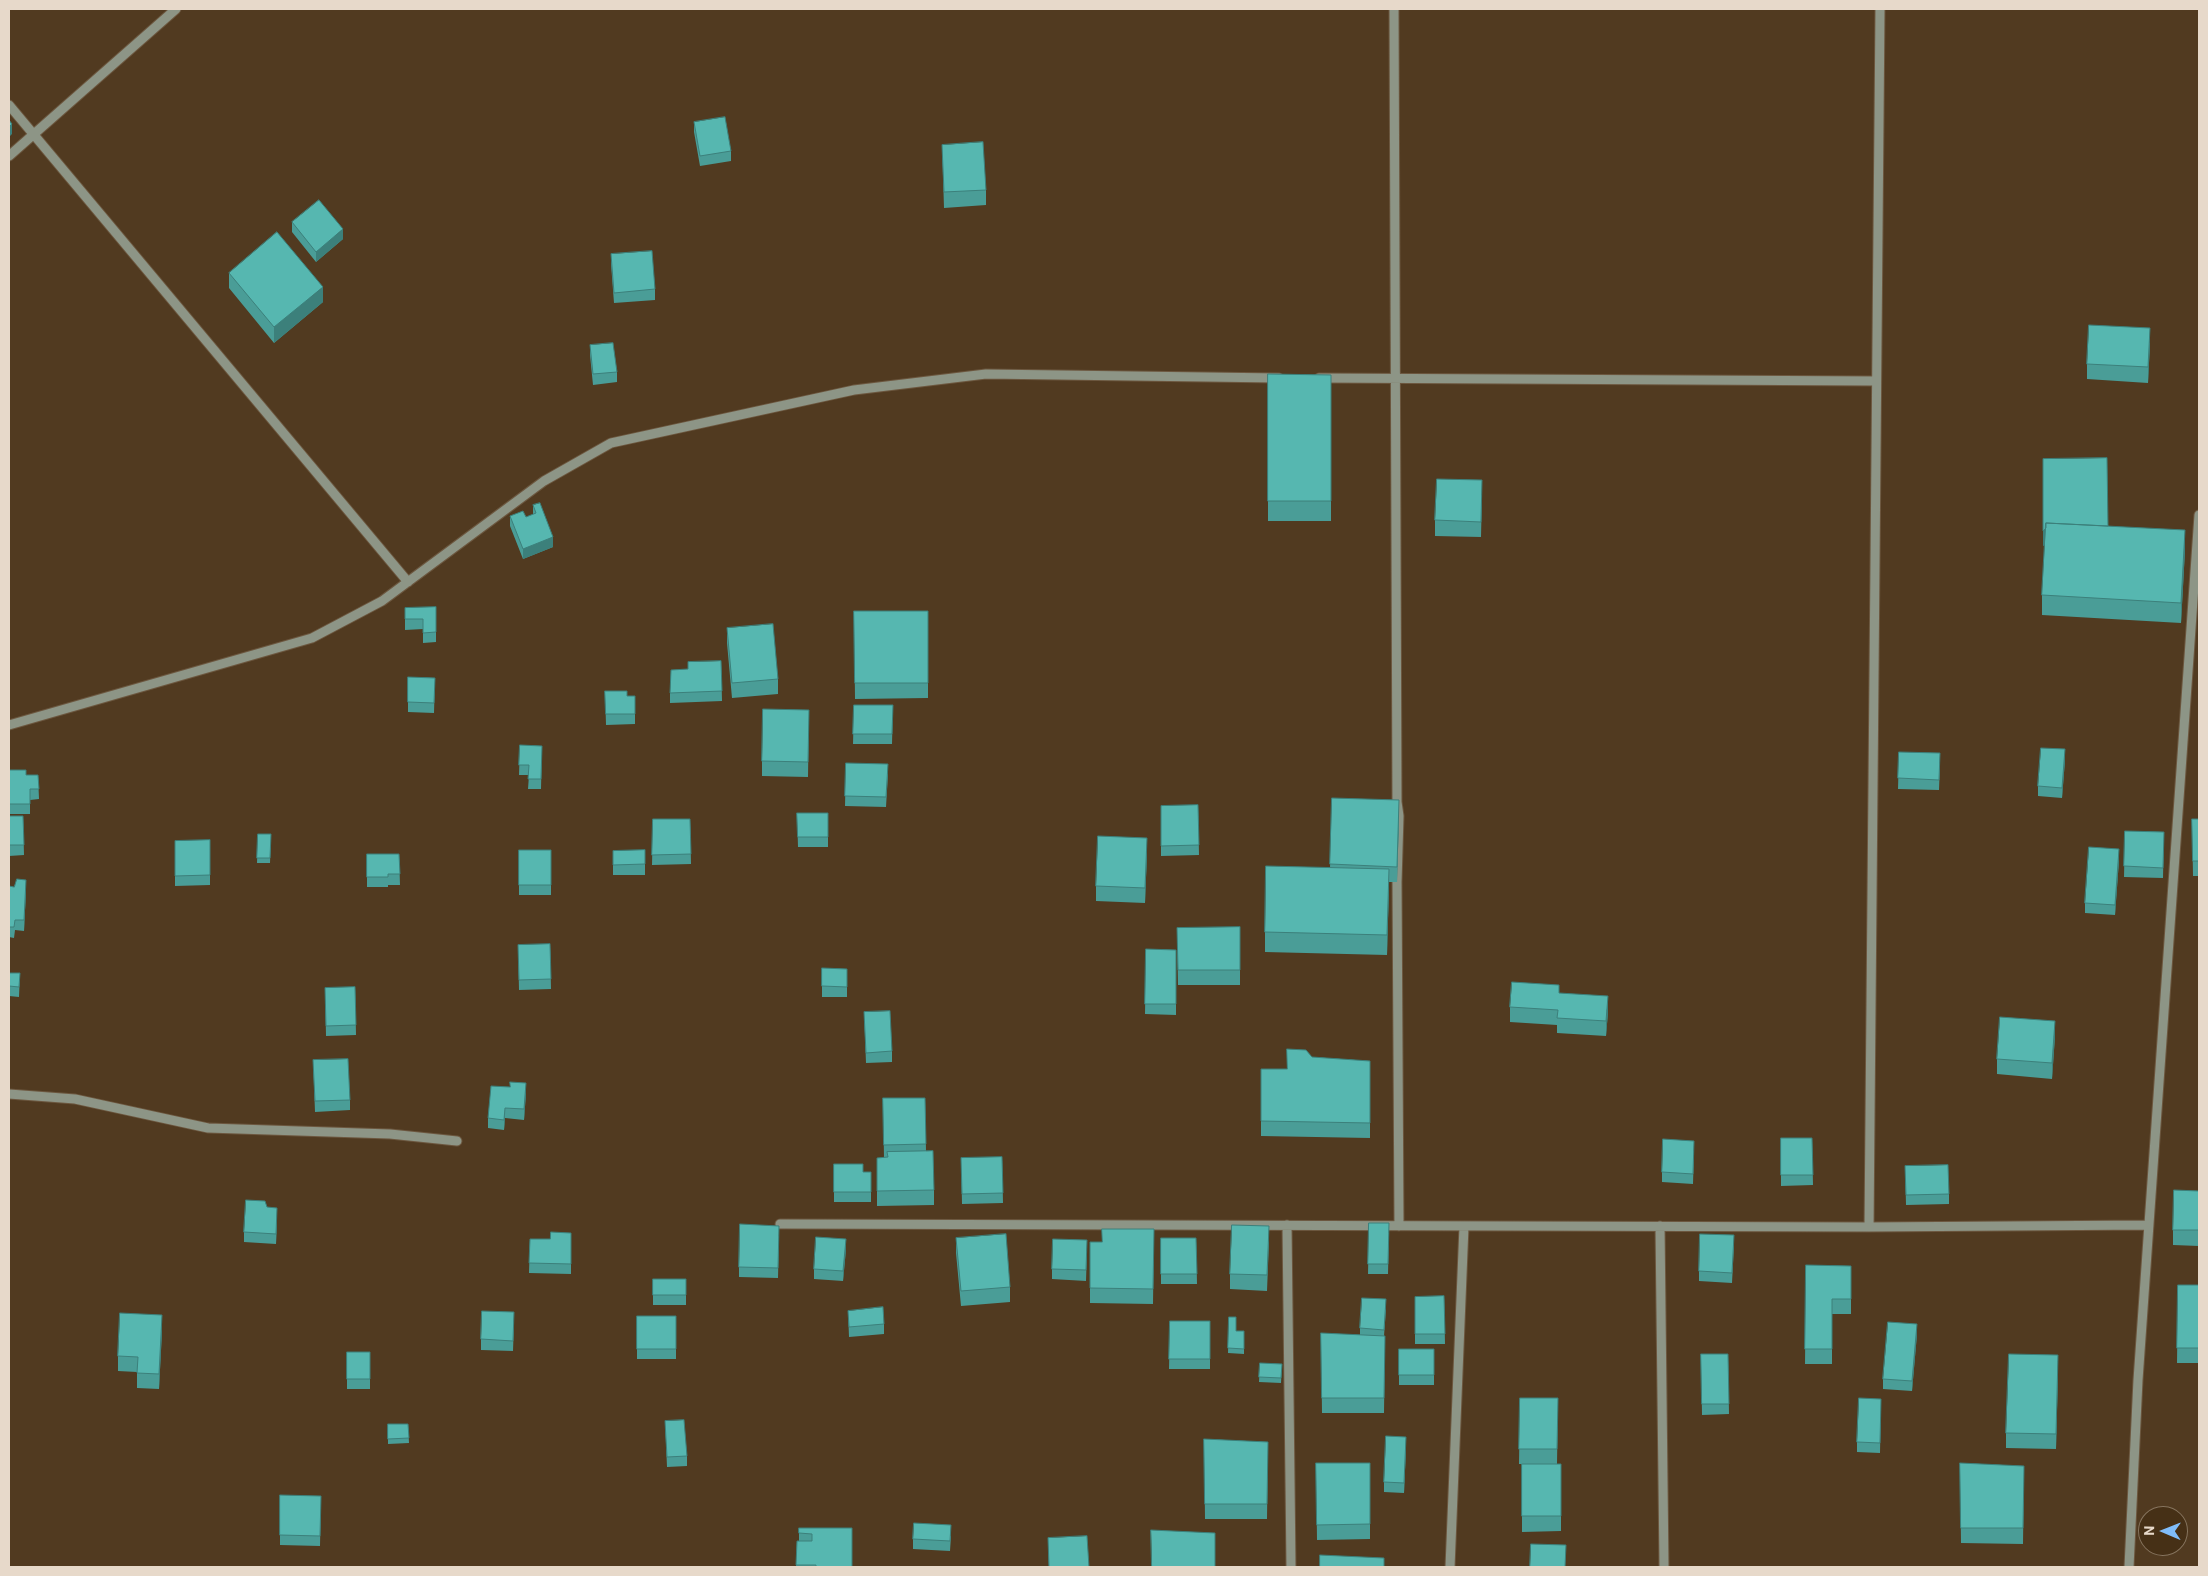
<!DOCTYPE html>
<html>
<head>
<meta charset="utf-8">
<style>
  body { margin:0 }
  #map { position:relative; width:2208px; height:1576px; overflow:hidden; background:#513a20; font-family:Roboto,sans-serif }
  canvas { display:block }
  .frame { position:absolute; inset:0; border:10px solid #e7d9ca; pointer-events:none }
  .north { position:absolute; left:2138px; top:1506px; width:50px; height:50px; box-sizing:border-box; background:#463016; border:1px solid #86745e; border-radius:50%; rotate:271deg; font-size:14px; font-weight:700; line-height:20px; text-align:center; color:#e7d9ca }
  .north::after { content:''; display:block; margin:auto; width:18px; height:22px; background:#80bdfa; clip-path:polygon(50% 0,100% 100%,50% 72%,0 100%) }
</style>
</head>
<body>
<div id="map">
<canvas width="2208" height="1576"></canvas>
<div class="frame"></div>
<div class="north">N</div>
</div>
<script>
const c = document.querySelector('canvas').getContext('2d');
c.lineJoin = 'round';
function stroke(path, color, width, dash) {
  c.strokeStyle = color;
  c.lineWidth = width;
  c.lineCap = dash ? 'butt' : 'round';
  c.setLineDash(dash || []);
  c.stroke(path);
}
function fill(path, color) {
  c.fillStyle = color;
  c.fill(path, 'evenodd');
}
const minor = new Path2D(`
  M1394 9 1397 802 1399 816 1397 882 1399 1226
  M9 105 408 582
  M9 156 176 9
  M1319 378 1876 381
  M9 725 312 638 382 601 544 481 611 443 854 390 986 374 1279 378
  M9 1094 75 1099 208 1128 390 1134 457 1141
  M780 1224 1869 1227 2149 1225
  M1287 1225 1291 1567
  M1660 1226 1664 1567
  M1869 1227 1880 9
  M1450 1567 1464 1226
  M2129 1567 2138 1380 2199 515`);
stroke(minor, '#6c573f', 11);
stroke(minor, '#8d9586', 9);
fill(new Path2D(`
  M694 122 731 151V161L700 166 694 132Z
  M942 145 986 190V205L944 208Z
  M292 222 343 239 316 262 292 232Z
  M611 254 655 289V300L614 303 611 264Z
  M229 273 323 302 274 343 229 288Z
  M2150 343 2148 383 2087 379V364Z
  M590 345 617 372V382L593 385 590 355Z
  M1268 374 1331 375V521H1268Z
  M2043 459 2108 526 2185 550 2181 623 2042 615V595L2045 544 2043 546Z
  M1482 495 1481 537 1435 536V520Z
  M533 505 553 547 523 559 510 526V516L526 517 533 515Z
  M436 607V642L423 643V629L405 630V608Z
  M854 611H928V698L855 699Z
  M727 628 778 679V694L732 698 727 643Z
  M721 661 722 701 670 703V693L688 669Z
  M408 677 435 678 434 713 408 712Z
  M605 691 627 696 635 714V724L606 725Z
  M854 705H893L892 744H853Z
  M809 710 808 777 762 776V761Z
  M520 745 542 746 541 789H528L529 775H519Z
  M1899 752 1940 764 1939 790 1898 789Z
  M2065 760 2062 798 2038 796V786Z
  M846 763 888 774 886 807 845 806Z
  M9 770 26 775H38L39 799 30 800V814H9Z
  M1332 798 1399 816 1397 882H1389L1387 955 1265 952V932L1330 868Z
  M1198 805 1199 855 1161 856V806Z
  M797 813H828V847H798Z
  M9 816H23L24 855 9 856Z
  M653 819H690L691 864 652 865Z
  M2192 819H2199V876H2193Z
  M2125 831 2164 832 2163 878 2124 877Z
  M258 834H271L270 863H257Z
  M210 840V885L175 886V841Z
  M519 850H551V895H519Z
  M645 850V875H613V851Z
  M1147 853 1145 903 1096 901V886Z
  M367 854H399L400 885H388V887H367Z
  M2119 860 2115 915 2085 913V903Z
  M9 886 26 890 24 931 15 930 14 938 9 937Z
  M1240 927V985H1178L1177 928Z
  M550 944 551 989 519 990 518 945Z
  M1146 949 1176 950V1015L1145 1014Z
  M822 968 847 969V997H822Z
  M9 973H20L19 997 9 996V1009Z
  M355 987 356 1035 326 1036 325 988Z
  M1559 993 1608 1012 1606 1036 1557 1033V1025L1510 1022V1007Z
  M864 1012 892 1051V1062L866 1063Z
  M2055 1036 2052 1079 1997 1074V1059Z
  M1312 1057 1370 1061V1138L1261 1136V1069H1287Z
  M313 1060 350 1100V1110L315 1112Z
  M526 1093 524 1120 505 1118 504 1130 488 1128V1118Z
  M883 1098H925L926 1151 934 1190V1205L877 1206V1158H884Z
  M1781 1138H1812L1813 1185 1781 1186Z
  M1694 1151 1693 1184 1662 1182V1172Z
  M1002 1157 1003 1203 962 1204 961 1158Z
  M834 1164 863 1172H871V1202H834Z
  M1905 1166 1949 1194V1204L1906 1205Z
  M2199 1191V1246L2173 1245V1230Z
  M267 1207 277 1218 276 1244 244 1242V1232Z
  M1369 1223 1389 1233 1388 1274H1368Z
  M1154 1229 1153 1304 1090 1303V1242H1102Z
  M571 1233V1274L529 1273 530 1239H550Z
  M779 1236 778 1278 739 1277V1267Z
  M956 1238 1010 1287V1302L961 1306 956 1253Z
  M1161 1238H1196L1197 1284H1161Z
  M1269 1241 1267 1291 1230 1289V1274Z
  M1734 1245 1732 1283 1699 1281V1271Z
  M846 1249 843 1281 814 1279V1269Z
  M1087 1251 1086 1281 1052 1279V1269Z
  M1806 1265 1851 1266V1314H1832V1364H1805Z
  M653 1279H686V1305H653Z
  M2178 1285H2199V1363H2177Z
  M1444 1296 1445 1344H1415V1297Z
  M1386 1309 1384 1336H1385L1384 1413H1322L1321 1333 1360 1335V1328Z
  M848 1311 884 1324V1334L849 1337Z
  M637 1316H676V1359H637Z
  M1229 1317 1236 1331H1244V1354L1228 1353Z
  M1170 1321H1210V1369H1169Z
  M514 1322 513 1351 481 1350V1339Z
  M162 1331 159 1389 137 1388V1372L118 1371V1356Z
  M1917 1334 1912 1391 1883 1389V1379Z
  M1399 1349H1434V1385H1399Z
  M347 1352H370V1389H347Z
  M1701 1354H1728L1729 1414 1702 1415Z
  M1260 1363 1282 1364 1281 1383 1259 1382Z
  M2058 1371 2056 1449 2006 1448V1433Z
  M1520 1398H1558L1557 1464H1561V1531L1522 1532V1464H1533H1519Z
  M1881 1399 1880 1453 1857 1452V1442Z
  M665 1421 687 1456V1466L667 1467Z
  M388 1424H408L409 1443 388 1444Z
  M1204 1439 1268 1442 1267 1519H1205Z
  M1406 1447 1404 1493 1384 1492V1482Z
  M1316 1463H1370V1539L1317 1540Z
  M1960 1463 2024 1466 2023 1544 1961 1543Z
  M321 1496 320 1546 280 1545V1535Z
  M799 1528H852V1567H796L797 1541H799Z
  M951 1536 950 1551 913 1549V1539Z
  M1048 1538 1089 1567H1049Z`), '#4a9d97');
fill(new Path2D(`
  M12 124V134L9 137V127Z
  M343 229V239L316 262V252Z
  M323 287V302L274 343V327Z
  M2150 328V343L2148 383V367Z
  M2046 528V543L2043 546V531Z
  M2185 530V550L2181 623V603Z
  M553 537V547L523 559V549Z
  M2065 749V760L2062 798V788Z
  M1399 800V816L1397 882V867Z
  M1147 838V853L1145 903V888Z
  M2119 849V860L2115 915V905Z
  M1389 869V889L1387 955V935Z
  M26 880V890L24 931V920Z
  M1608 996V1012L1606 1036V1021Z
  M2055 1021V1036L2052 1079V1063Z
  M526 1083V1093L524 1120V1109Z
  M505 1108V1118L504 1130V1120Z
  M277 1208V1218L276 1244V1234Z
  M846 1239V1249L843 1281V1271Z
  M162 1315V1331L159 1389V1374Z
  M1917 1324V1334L1912 1391V1381Z
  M2058 1355V1371L2056 1449V1434Z
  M1406 1437V1447L1404 1493V1483Z`), '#3c807b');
const building = new Path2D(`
  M725 117 731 151 700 156 694 122Z
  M9 120 12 124 9 127Z
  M983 142 986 190 944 192 942 145Z
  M319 200 343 229 316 252 292 222Z
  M277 232 323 287 274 327 229 273Z
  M652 251 655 289 614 293 611 254Z
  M2089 325 2150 328 2148 367 2087 364Z
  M613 343 617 372 593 374 590 345Z
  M1268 374 1331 375V501H1268Z
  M2107 458 2108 526 2046 523V528L2043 531V459Z
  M1437 479 1482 480 1481 522 1435 520Z
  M540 503 553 537 523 549 510 516 523 511 526 517 536 513 533 505Z
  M2046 523 2185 530 2181 603 2042 595Z
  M436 607V632L423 633V619H405V608Z
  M854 611H928V683H855Z
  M773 624 778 679 732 683 727 628Z
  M721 661 722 691 670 693 671 670 688 669V662Z
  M408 677 435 678 434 703 408 702Z
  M605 691H627V696H635V714H606Z
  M854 705H893L892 734H853Z
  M763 709 809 710 808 762 762 761Z
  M520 745 542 746 541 779H528L529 765H519Z
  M2041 748 2065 749 2062 788 2038 786Z
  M1899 752 1940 753 1939 780 1898 778Z
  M846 763 888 764 886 797 845 796Z
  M9 770H26V775H38L39 789H30V804H9Z
  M1332 798 1399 800 1397 867 1330 864Z
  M1198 805 1199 845 1161 846V806Z
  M797 813H828V837H798Z
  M9 816H23L24 845H9Z
  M653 819H690L691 854 652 855Z
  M2192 819H2199V861H2193Z
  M2125 831 2164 832 2163 868 2124 866Z
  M258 834H271L270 858H257Z
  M1098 836 1147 838 1145 888 1096 886Z
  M210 840V875L175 876V841Z
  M2089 847 2119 849 2115 905 2085 903Z
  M519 850H551V885H519Z
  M645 850V864L613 865V851Z
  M367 854H399L400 874H388V877H367Z
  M1266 866 1389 869 1387 935 1265 932Z
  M17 879 26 880 24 920H15L14 927H9V886L14 887Z
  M1240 927V970H1178L1177 928Z
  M550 944 551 979 519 980 518 945Z
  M1146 949 1176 950V1004H1145Z
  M822 968 847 969V987L822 986Z
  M9 973H20L19 987 9 986V999Z
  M1512 982 1559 985V993L1608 996 1606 1021 1557 1018 1558 1010 1510 1007Z
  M355 987 356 1025 326 1026 325 988Z
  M890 1011 892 1051 866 1053 864 1012Z
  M2000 1017 2055 1021 2052 1063 1997 1059Z
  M1287 1049 1306 1050 1312 1057 1370 1061V1123L1261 1121V1069H1287Z
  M348 1059 350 1100 315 1101 313 1060Z
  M510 1082 526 1083 524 1109 505 1108 504 1120 488 1118 491 1086 510 1087Z
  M883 1098H925L926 1144 884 1145Z
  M1781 1138H1812L1813 1175H1781Z
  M1663 1139 1694 1141 1693 1174 1662 1172Z
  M933 1151 934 1190 877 1191V1158L888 1157 887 1152Z
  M1002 1157 1003 1193 962 1194 961 1158Z
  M834 1164H863V1172H871V1192H834Z
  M1948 1165 1949 1194 1906 1195 1905 1166Z
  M2174 1190 2199 1191V1230H2173Z
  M246 1200 265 1201 267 1207 277 1208 276 1234 244 1232Z
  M1369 1223H1389L1388 1264H1368Z
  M740 1224 779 1226 778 1268 739 1267Z
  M1232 1225 1269 1226 1267 1275 1230 1274Z
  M1102 1229H1154L1153 1289 1090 1288V1242H1102Z
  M551 1232 571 1233V1264L529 1263 530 1239H550Z
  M1006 1234 1010 1287 961 1291 956 1238Z
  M1700 1234 1734 1235 1732 1273 1699 1271Z
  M816 1237 846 1239 843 1271 814 1269Z
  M1161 1238H1196L1197 1274H1161Z
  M1053 1239 1087 1240 1086 1270 1052 1269Z
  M1806 1265 1851 1266V1299H1832V1349H1805Z
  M653 1279H686V1295H653Z
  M2178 1285H2199V1348H2177Z
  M1444 1296 1445 1334H1415V1297Z
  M1362 1298 1386 1299 1384 1330 1360 1328Z
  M883 1307 884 1324 849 1327 848 1311Z
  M482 1311 514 1312 513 1341 481 1339Z
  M120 1313 162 1315 159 1374 137 1373 138 1357 118 1356Z
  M637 1316H676V1349H637Z
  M1229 1317H1236V1331H1244V1349L1228 1348Z
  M1170 1321H1210V1359H1169Z
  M1888 1322 1917 1324 1912 1381 1883 1379Z
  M1321 1333 1385 1336 1384 1398H1322Z
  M1399 1349H1434V1375H1399Z
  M347 1352H370V1379H347Z
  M1701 1354H1728L1729 1404H1702Z
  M2009 1354 2058 1355 2056 1434 2006 1433Z
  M1260 1363 1282 1364 1281 1378 1259 1377Z
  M1520 1398H1558L1557 1449H1519Z
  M1859 1398 1881 1399 1880 1443 1857 1442Z
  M684 1420 687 1456 667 1457 665 1421Z
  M388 1424H408L409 1438 388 1439Z
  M1386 1436 1406 1437 1404 1483 1384 1482Z
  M1204 1439 1268 1442 1267 1504H1205Z
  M1316 1463H1370V1524L1317 1525Z
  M1960 1463 2024 1466 2023 1528H1961Z
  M1522 1464H1561V1516H1522Z
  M280 1495 321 1496 320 1536 280 1535Z
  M914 1523 951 1525 950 1541 913 1539Z
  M799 1528H852V1567H816V1565H796L797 1541H812V1534L799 1533Z
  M1151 1530 1215 1533V1567H1152Z
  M1087 1536 1089 1567H1049L1048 1538Z
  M1531 1544 1566 1545 1565 1567H1530Z
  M1320 1555 1384 1558V1567H1320Z`);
fill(building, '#56b7b0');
stroke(building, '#3c807b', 1);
</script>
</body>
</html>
